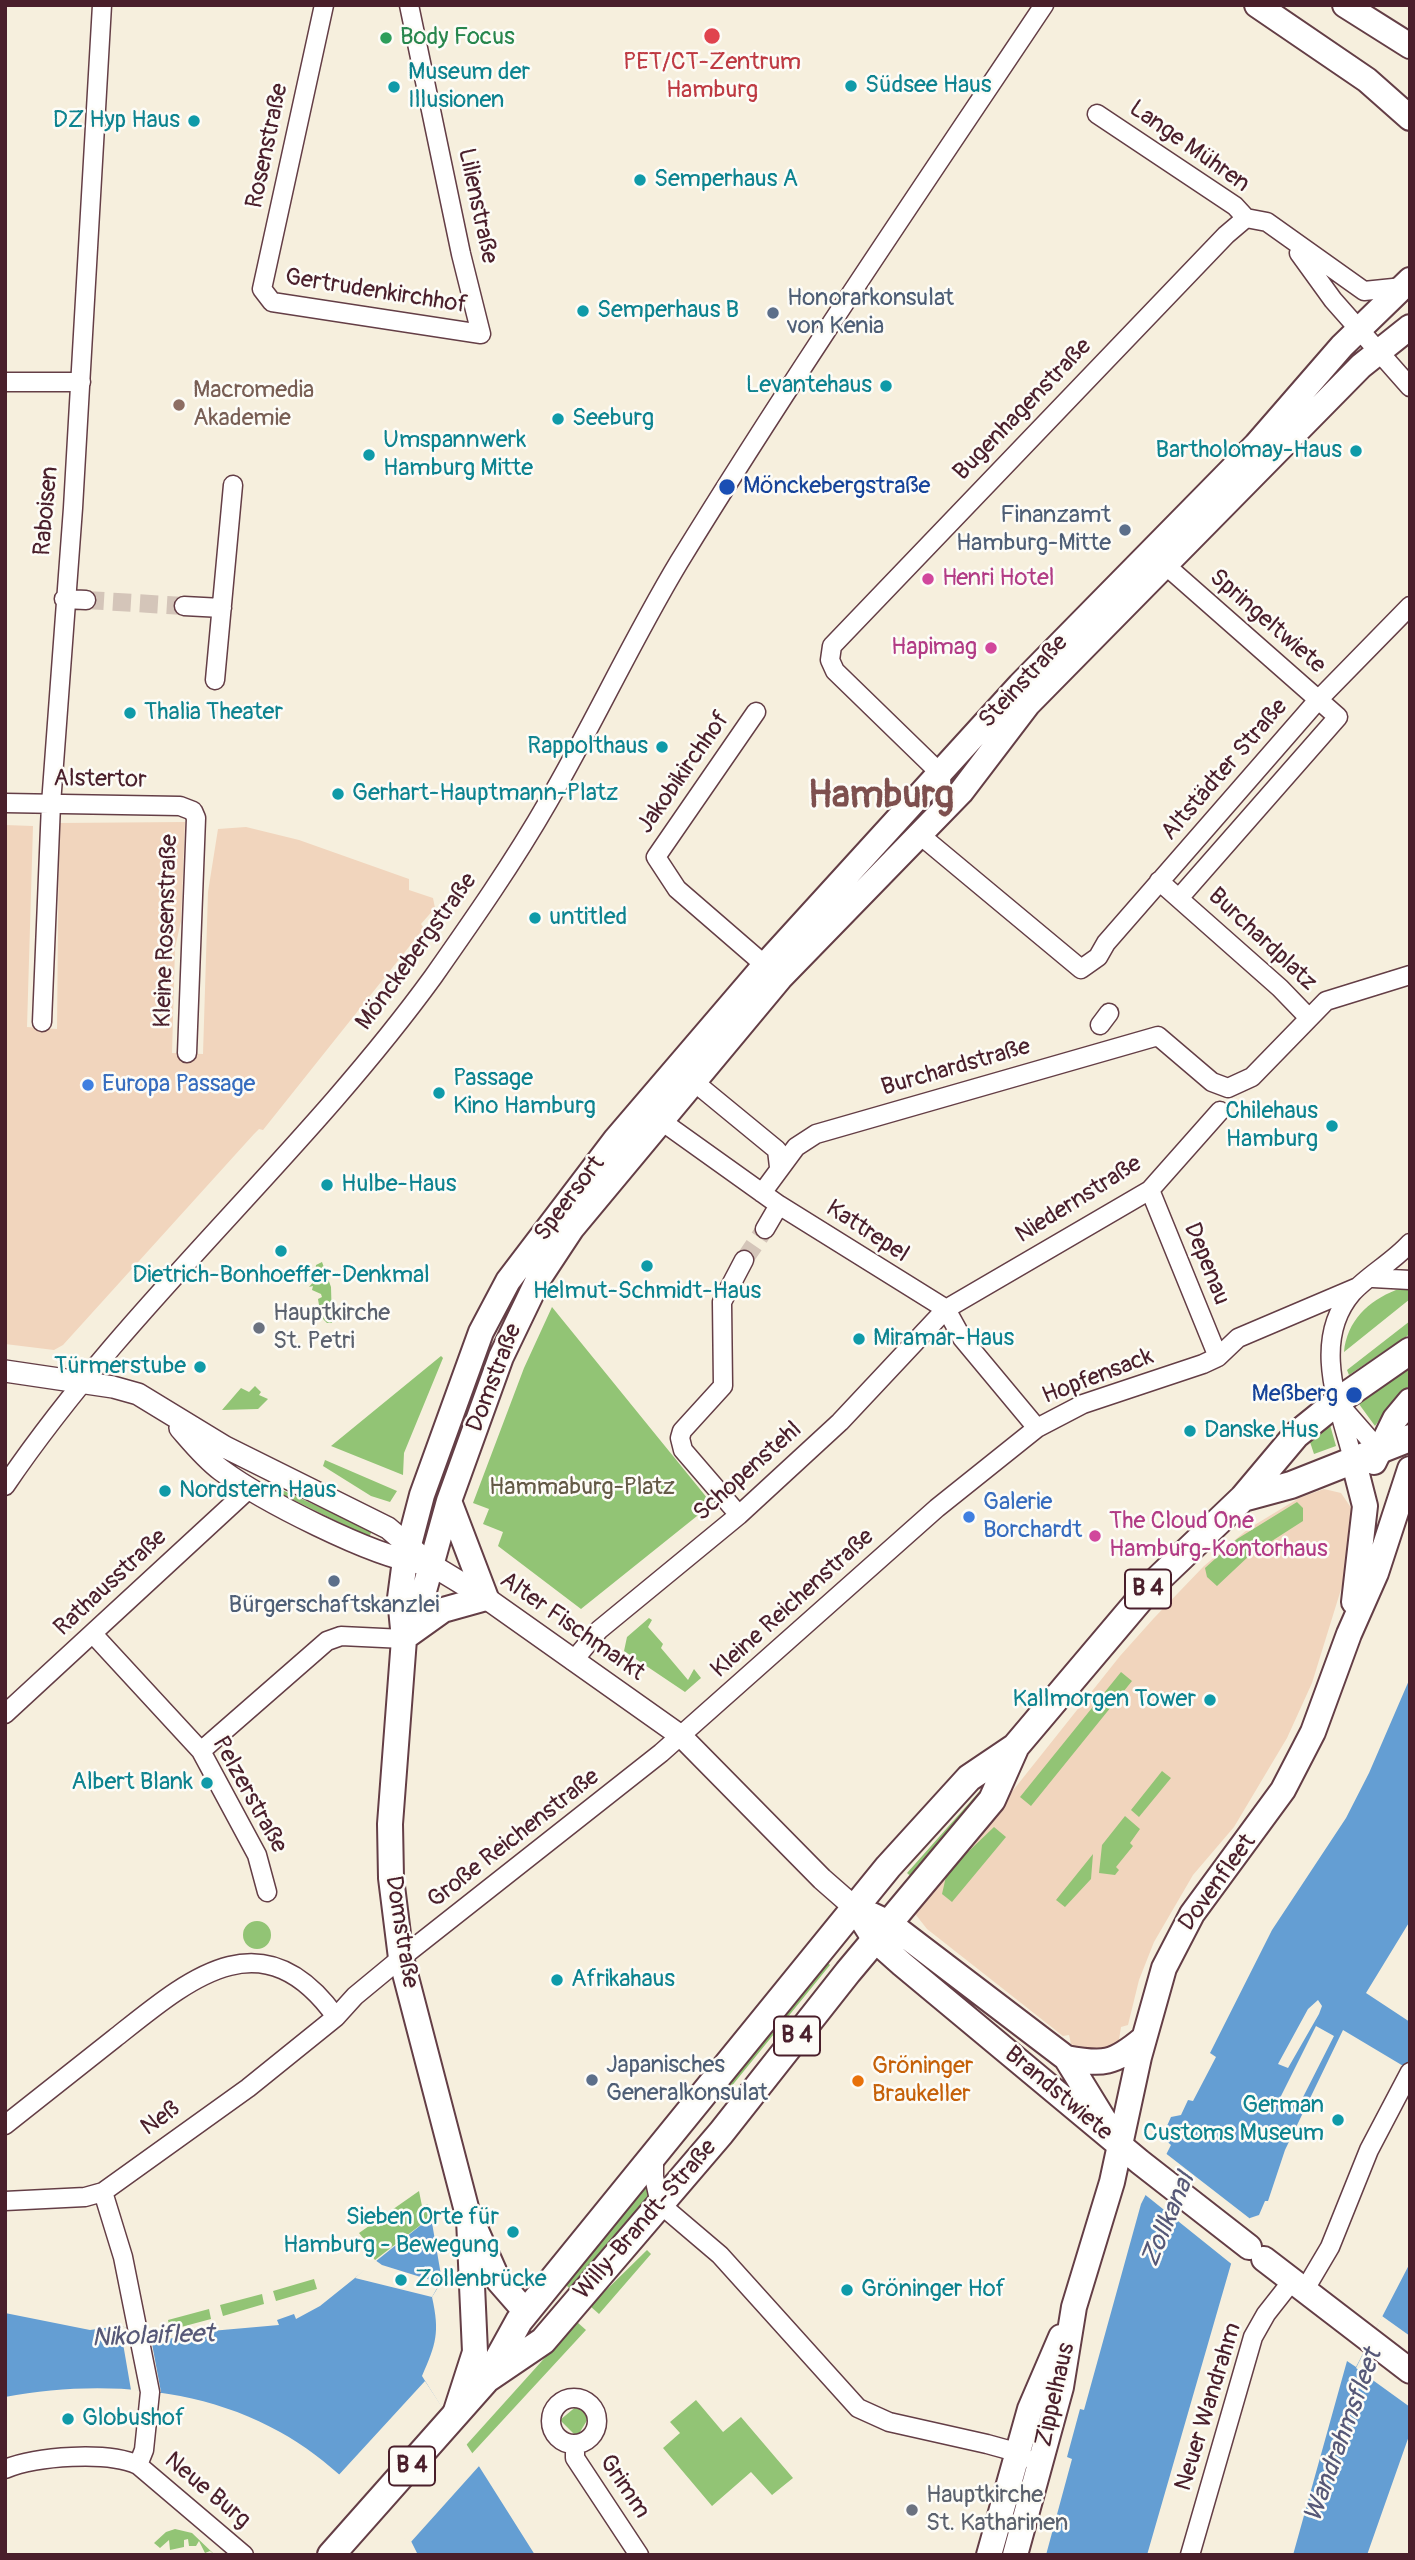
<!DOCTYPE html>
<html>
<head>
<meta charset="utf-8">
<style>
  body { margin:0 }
  #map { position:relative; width:1415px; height:2560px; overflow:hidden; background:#f6efdd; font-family:Pangolin,sans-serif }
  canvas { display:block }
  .frame { position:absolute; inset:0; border:7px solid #4a1f2b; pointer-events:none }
</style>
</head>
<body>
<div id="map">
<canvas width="1415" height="2560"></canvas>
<div class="frame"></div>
</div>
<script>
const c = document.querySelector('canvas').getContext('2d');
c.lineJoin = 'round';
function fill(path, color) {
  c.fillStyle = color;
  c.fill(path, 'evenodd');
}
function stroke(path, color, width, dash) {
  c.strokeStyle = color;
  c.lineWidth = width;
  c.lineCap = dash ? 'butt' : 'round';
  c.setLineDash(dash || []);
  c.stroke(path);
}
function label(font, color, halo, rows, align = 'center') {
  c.font = font + ' Pangolin,sans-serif';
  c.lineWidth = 5;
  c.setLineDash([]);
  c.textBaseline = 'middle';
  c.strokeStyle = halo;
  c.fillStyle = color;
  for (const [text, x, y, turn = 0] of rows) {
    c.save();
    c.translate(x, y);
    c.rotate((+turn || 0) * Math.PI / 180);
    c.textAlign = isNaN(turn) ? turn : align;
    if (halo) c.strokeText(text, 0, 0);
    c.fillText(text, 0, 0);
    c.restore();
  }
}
fill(new Path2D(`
  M185 822 181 921 175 948 172 1053 203 1054 208 892 218 829 246 827 299 840 409 879V890L433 898 435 908 421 924 424 928 263 1130 259 1129 254 1134 63 1345 54 1350 5 1344V825L33 826 27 1027 57 1029 59 823Z
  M1324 1489 1341 1493 1356 1515 1347 1570 1312 1683 1287 1738 1234 1827 1193 1875 1154 1942 1139 1980 1128 2025 1121 2027 1118 2046 1088 2054 1071 2044 1069 2035 1063 2036 927 1929 916 1915 917 1911 1120 1656 1154 1618 1204 1566 1248 1529 1299 1498Z`), '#f1d5bd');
fill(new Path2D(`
  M322 1262 331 1287 332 1323H327L321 1317 322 1305H319L318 1299 322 1297 321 1294 312 1290 313 1286 309 1287 315 1280 320 1281 315 1277 316 1265Z
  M1396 1290H1410V1299L1344 1352C1347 1321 1368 1301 1396 1290Z
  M552 1307 712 1504 581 1609 498 1546 503 1532 483 1524 489 1509 473 1503 524 1368Z
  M1410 1321V1334L1349 1375 1347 1370Z
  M441 1356 443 1358 404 1453 403 1475 331 1446Z
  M482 1365 487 1366 438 1509 433 1506Z
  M1410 1368V1385L1393 1401 1375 1426 1359 1404Z
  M255 1386 261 1392 259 1395 268 1399 258 1409 222 1410 241 1388 249 1392Z
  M1330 1425 1336 1446 1314 1454 1310 1442Z
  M325 1460 397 1491 390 1502 371 1496 323 1466Z
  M269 1484 372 1531 369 1537 267 1487Z
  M1297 1502 1303 1508V1521L1250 1555 1217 1586 1207 1577 1205 1568 1237 1539Z
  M649 1618 652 1620 648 1627 663 1644 661 1648 688 1680 694 1669 701 1678 685 1692 624 1651 627 1637Z
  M1121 1672 1132 1681 1031 1806 1020 1797Z
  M1162 1771 1171 1778 1139 1817 1131 1810Z
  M987 1783 991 1786 915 1880 907 1873Z
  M1125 1816 1140 1829 1130 1843 1133 1846 1116 1867 1119 1870 1115 1875 1099 1873 1102 1845Z
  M994 1827 1006 1837 952 1902 942 1894 947 1872Z
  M1093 1854 1091 1879 1065 1907 1056 1900Z
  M243 1935a14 14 0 1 1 28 0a14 14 0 1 1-28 0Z
  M826 1961 830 1965 722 2098 719 2095Z
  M645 2184 648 2187V2197L569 2288 565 2284Z
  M419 2191 422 2206 428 2204 431 2217 375 2260 367 2250 370 2247 359 2233Z
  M647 2250 651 2254 599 2314 590 2306Z
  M314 2279 317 2289 276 2301 273 2291Z
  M262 2294 264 2304 223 2316 220 2305Z
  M209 2309 211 2319 170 2330 168 2320Z
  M577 2322 586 2330 466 2460 459 2453Z
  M696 2400 723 2432 741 2417 793 2478 772 2495 751 2472 712 2506 663 2448 680 2433 670 2422Z
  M578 2405 589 2417 577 2437 560 2420Z
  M175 2529 192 2533 215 2555 210 2551 205 2553 199 2541 196 2546H189L188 2539 184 2540V2547L170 2550 169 2540 160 2548 154 2543 166 2532Z`), '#92c475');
fill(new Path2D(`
  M1410 1678V1921L1366 1993 1410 2022V2070L1343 2030 1285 2150 1268 2201H1265L1259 2215 1250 2218 1231 2264 1147 2555H1046L1072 2459 1067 2457 1080 2409 1084 2410 1141 2204 1171 2145 1162 2137 1171 2117 1181 2115 1188 2100 1193 2101 1216 2057 1210 2053 1272 1930 1346 1818 1369 1773ZM1318 2000 1322 2006 1319 2014 1288 2068 1278 2064 1308 2009Z
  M431 2217 442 2281 432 2297C440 2333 436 2344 422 2376L535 2555H418L411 2541C371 2505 327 2457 280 2432 198 2386 96 2380 5 2397V2313L90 2330 120 2326 150 2333 152 2342 211 2331 279 2325 277 2320 294 2314 296 2319 320 2306Z
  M1410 2263V2433L1367 2555H1293L1347 2361 1356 2367Z`), '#649ed3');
fill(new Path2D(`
  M1316 2026 1334 2036 1298 2107 1280 2098Z
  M1164 2152 1253 2221 1234 2266 1143 2193Z
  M375 2260 382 2265 440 2283 432 2297 355 2278Z
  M1382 2316 1410 2336V2407L1356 2368Z
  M120 2326 150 2333 161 2392 131 2390Z
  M425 2381 480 2465 410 2543 336 2478Z`), '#f6efdd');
stroke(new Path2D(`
  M86 600 184 606
  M744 1260 765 1229`), '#d4c5b9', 18, [18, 9]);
const minor = new Path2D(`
  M324 5 262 289 272 302 481 334 461 254 409 5
  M1097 114 1235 206 1246 218 1267 222 1364 291 1403 287
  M1299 253 1333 300 1410 387
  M5 382H81
  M1163 563 1338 717 1180 897
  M64 599 86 600
  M184 606 222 608
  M215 680 233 485
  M756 712 656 857 677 889 774 973
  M5 803 180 806 193 811 196 818 187 1053
  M942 812 941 774 835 671 830 660 832 646 1226 235 1246 218
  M920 835 1081 969 1098 957 1106 943 1318 700 1410 606
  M1159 881 1280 988 1309 1018
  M42 1022 51 804 73 508 102 5
  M1100 1025 1109 1013
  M693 1081 777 1150 779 1167
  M660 1120 779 1205 946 1309 962 1338 1037 1428
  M1150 1190 1218 1357
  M762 1193 796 1147 816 1134 1158 1036 1212 1082 1228 1088 1252 1077 1326 1001 1410 975
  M765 1229 779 1205
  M1373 1278 1410 1280
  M1344 1410 1379 1450
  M1353 1459C1339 1406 1311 1341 1352 1293 1367 1276 1393 1262 1410 1243
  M5 1486C130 1302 302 1157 433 977 473 920 513 863 548 802 594 723 632 640 679 562 795 373 921 189 1044 5
  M739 1515 683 1450 680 1438 682 1431 723 1386 722 1302 744 1260
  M93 1634 201 1751 257 1855 267 1892
  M573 1661 599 1630 739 1515 840 1422 946 1309 1150 1190 1220 1111
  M5 1714 250 1488
  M201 1751 327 1641 341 1636 404 1639
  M5 2125C42 2096 78 2067 115 2038 188 1980 262 1914 336 2017
  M654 2154V2177L660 2204 720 2255 858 2408 889 2422 987 2444 1016 2452 1025 2458
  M103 2192 123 2257 150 2392 144 2450 138 2465
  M5 2201 85 2197 103 2192 248 2088 336 2017 355 1996 401 1958 661 1753 937 1508 1037 1428 1083 1404 1203 1364 1218 1357 1238 1338 1358 1287
  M1304 2291 1330 2247 1369 2150 1410 2072
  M551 2421a23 23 0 1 1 46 0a23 23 0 1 1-46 0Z
  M575 2444V2458L639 2555
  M5 2469C37 2456 107 2451 138 2465L244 2555
  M1190 2555 1253 2337 1266 2314 1292 2281`);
const tertiary = new Path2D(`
  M5 1371 113 1387 138 1394 225 1447 388 1528 430 1564 486 1598 681 1736 822 1879 854 1907
  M180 1428C193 1443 205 1458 221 1470 262 1500 371 1556 420 1563`);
const secondary = new Path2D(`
  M1257 5 1367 80 1410 118
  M1345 5 1410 46
  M1353 1459 1365 1506 1354 1602
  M1374 1462 1395 1419 1410 1401
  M408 1635 443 1610 486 1598 449 1501
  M404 1638 417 1616 449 1501 501 1357 539 1278 572 1228 780 978 961 792 1028 704 1361 366 1410 327
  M854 1907 875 1940 902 1964 1140 2162 1249 2247
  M872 1915 889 1923 1066 2058 1109 2128
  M1066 2058C1104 2065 1113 2064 1143 2039
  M475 2228 498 2280 526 2312
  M1264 2259 1410 2371
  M456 2411 475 2352 469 2219 401 1958 391 1878 390 1824 404 1639 400 1598 405 1560 422 1495 481 1332 508 1281 616 1139 765 965 1020 685 1256 445 1342 346 1410 280
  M989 2555 1030 2409 1061 2337
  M1015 2555 1061 2387 1074 2307 1112 2182 1139 2057 1164 1968 1192 1914 1283 1790 1313 1732 1349 1634 1376 1573 1410 1469`);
const primary = new Path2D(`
  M1243 1498 1291 1485 1410 1438
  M487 2379 543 2341 721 2133 848 1972 992 1800 1016 1746 1153 1584 1243 1498 1296 1435 1338 1401 1410 1351
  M331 2555 487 2379 519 2321 888 1867 969 1778 1015 1747`);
stroke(minor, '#643e46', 21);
stroke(tertiary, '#643e46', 24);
stroke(secondary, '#643e46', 28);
stroke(primary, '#643e46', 30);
stroke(minor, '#fff', 18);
stroke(tertiary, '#fff', 21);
stroke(secondary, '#fff', 24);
stroke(primary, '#fff', 26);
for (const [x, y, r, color] of [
  [712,36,9,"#e0444e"],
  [386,38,7,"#2e9e5b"],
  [851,86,7,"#0f9aa8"],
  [394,87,7,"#0f9aa8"],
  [194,121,7,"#0f9aa8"],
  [640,180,7,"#0f9aa8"],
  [583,311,7,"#0f9aa8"],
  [773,313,7,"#5c6f8a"],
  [886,386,7,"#0f9aa8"],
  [179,405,7,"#8d6e63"],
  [558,419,7,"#0f9aa8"],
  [1356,451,7,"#0f9aa8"],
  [369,455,7,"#0f9aa8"],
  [727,487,9,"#1a4fb4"],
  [1125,530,7,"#5c6f8a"],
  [928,579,7,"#d1479c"],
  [991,648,7,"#d1479c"],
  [130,713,7,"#0f9aa8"],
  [662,747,7,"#0f9aa8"],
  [338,794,7,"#0f9aa8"],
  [535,918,7,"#0f9aa8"],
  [88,1085,7,"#3f7fe0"],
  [439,1093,7,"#0f9aa8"],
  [1332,1126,7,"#0f9aa8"],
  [327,1185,7,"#0f9aa8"],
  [281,1251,7,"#0f9aa8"],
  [647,1266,7,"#0f9aa8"],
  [259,1328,7,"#6b7280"],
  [859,1339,7,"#0f9aa8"],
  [200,1367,7,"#0f9aa8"],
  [1354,1395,9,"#1a4fb4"],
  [1190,1431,7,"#0f9aa8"],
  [165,1491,7,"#0f9aa8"],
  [969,1517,7,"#3f7fe0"],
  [1095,1536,7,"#d1479c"],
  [334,1581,7,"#5c6f8a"],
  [1210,1700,7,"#0f9aa8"],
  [207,1783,7,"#0f9aa8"],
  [557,1980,7,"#0f9aa8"],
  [592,2080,7,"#5c6f8a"],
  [858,2081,7,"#e8710a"],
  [1338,2120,7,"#0f9aa8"],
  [513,2232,7,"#0f9aa8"],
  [401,2280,7,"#0f9aa8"],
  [847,2290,7,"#0f9aa8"],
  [68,2419,7,"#0f9aa8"],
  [912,2510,7,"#6b7280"]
]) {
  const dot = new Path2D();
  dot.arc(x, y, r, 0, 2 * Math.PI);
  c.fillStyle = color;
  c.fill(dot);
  stroke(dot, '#fdfcf7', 2.5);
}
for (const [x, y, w] of [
  [1148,1589,46],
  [797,2036,46],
  [412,2466,46]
]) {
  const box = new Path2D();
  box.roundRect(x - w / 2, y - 19.5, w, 39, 5);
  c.fillStyle = '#fdfcf7';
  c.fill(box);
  stroke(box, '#4a1f2b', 2);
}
label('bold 23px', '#4a1f2b', null, [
  ["B 4",1148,1589],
  ["B 4",797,2036],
  ["B 4",412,2466]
]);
label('24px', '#27864d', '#fdfcf7', [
  ["Body Focus",400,38]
], 'left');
label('24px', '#be3a42', '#fdfcf7', [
  ["PET/CT-Zentrum",712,63],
  ["Hamburg",712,91]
]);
label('24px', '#0d838f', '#fdfcf7', [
  ["Museum der",408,73],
  ["Illusionen",408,101],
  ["Südsee Haus",865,86],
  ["DZ Hyp Haus",180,121,"right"],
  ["Semperhaus A",654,180],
  ["Semperhaus B",597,311],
  ["Levantehaus",872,386,"right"],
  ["Seeburg",572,419],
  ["Umspannwerk",383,441],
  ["Hamburg Mitte",383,469],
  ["Bartholomay-Haus",1342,451,"right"],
  ["Thalia Theater",144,713],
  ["Rappolthaus",648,747,"right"],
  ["Gerhart-Hauptmann-Platz",352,794],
  ["untitled",549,918],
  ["Passage",453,1079],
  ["Kino Hamburg",453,1107],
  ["Chilehaus",1318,1112,"right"],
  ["Hamburg",1318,1140,"right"],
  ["Hulbe-Haus",341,1185],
  ["Dietrich-Bonhoeffer-Denkmal",281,1276,"center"],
  ["Helmut-Schmidt-Haus",647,1292,"center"],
  ["Miramar-Haus",873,1339],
  ["Türmerstube",186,1367,"right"],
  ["Danske Hus",1204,1431],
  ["Nordstern Haus",179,1491],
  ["Kallmorgen Tower",1196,1700,"right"],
  ["Albert Blank",193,1783,"right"],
  ["Afrikahaus",571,1980],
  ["German",1324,2106,"right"],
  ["Customs Museum",1324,2134,"right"],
  ["Sieben Orte für",499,2218,"right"],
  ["Hamburg - Bewegung",499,2246,"right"],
  ["Zollenbrücke",415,2280],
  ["Gröninger Hof",861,2290],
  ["Globushof",82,2419]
], 'left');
label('24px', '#4a1f2b', '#fdfcf7', [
  ["Rosenstraße",268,146,-78],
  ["Lange Mühren",1189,147,35],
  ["Lilienstraße",477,206,78],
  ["Gertrudenkirchhof",376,292,9],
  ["Bugenhagenstraße",1023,410,-46],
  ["Raboisen",47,511,-85],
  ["Springeltwiete",1267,622,41],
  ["Steinstraße",1024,682,-47],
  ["Altstädter Straße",1225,770,-49],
  ["Jakobikirchhof",684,773,-55],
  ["Alstertor",100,780,1],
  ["Kleine Rosenstraße",167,931,-88],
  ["Burchardplatz",1262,940,43],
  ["Mönckebergstraße",417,952,-54],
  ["Burchardstraße",956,1068,-16],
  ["Speersort",570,1199,-53],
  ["Niedernstraße",1079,1200,-32],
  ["Kattrepel",867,1232,33],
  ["Depenau",1206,1264,68],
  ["Hopfensack",1098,1377,-21],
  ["Domstraße",495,1378,-69],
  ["Schopenstehl",748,1472,-42],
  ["Rathausstraße",111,1583,-43],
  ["Kleine Reichenstraße",793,1604,-42],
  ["Alter Fischmarkt",572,1627,35],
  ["Pelzerstraße",249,1795,61],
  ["Große Reichenstraße",514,1839,-38],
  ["Dovenfleet",1218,1883,-54],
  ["Domstraße",401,1932,81],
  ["Brandstwiete",1058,2094,40],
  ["Neß",161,2119,-35],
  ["Willy-Brandt-Straße",646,2220,-49],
  ["Zippelhaus",1056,2395,-77],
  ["Neuer Wandrahm",1209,2407,-73],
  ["Grimm",624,2487,56],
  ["Neue Burg",207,2491,40]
]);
label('24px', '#4e5e75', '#fdfcf7', [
  ["Honorarkonsulat",787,299],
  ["von Kenia",787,327],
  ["Finanzamt",1111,516,"right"],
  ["Hamburg-Mitte",1111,544,"right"],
  ["Bürgerschaftskanzlei",334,1606,"center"],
  ["Japanisches",606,2066],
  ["Generalkonsulat",606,2094]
], 'left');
label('24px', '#785e54', '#fdfcf7', [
  ["Macromedia",193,391],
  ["Akademie",193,419]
], 'left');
label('24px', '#164399', '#fdfcf7', [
  ["Mönckebergstraße",743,487],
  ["Meßberg",1338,1395,"right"]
], 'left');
label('24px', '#b23c85', '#fdfcf7', [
  ["Henri Hotel",942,579],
  ["Hapimag",977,648,"right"],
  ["The Cloud One",1109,1522],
  ["Hamburg-Kontorhaus",1109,1550]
], 'left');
label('24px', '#366cbe', '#fdfcf7', [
  ["Europa Passage",102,1085],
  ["Galerie",983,1503],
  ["Borchardt",983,1531]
], 'left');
label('24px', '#5b616d', '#fdfcf7', [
  ["Hauptkirche",273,1314],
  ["St. Petri",273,1342],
  ["Hauptkirche",926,2496],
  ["St. Katharinen",926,2524]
], 'left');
label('24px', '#635945', '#fdfcf7', [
  ["Hammaburg-Platz",582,1488]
]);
label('24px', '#c56008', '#fdfcf7', [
  ["Gröninger",872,2067],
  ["Braukeller",872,2095]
], 'left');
label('italic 26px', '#565877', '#fdfcf7', [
  ["Zollkanal",1169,2220,-67],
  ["Nikolaifleet",153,2337,-2],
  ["Wandrahmsfleet",1344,2436,-70]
]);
label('bold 38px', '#7e504e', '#fdfcf7', [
  ["Hamburg",881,797]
]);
</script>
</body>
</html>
